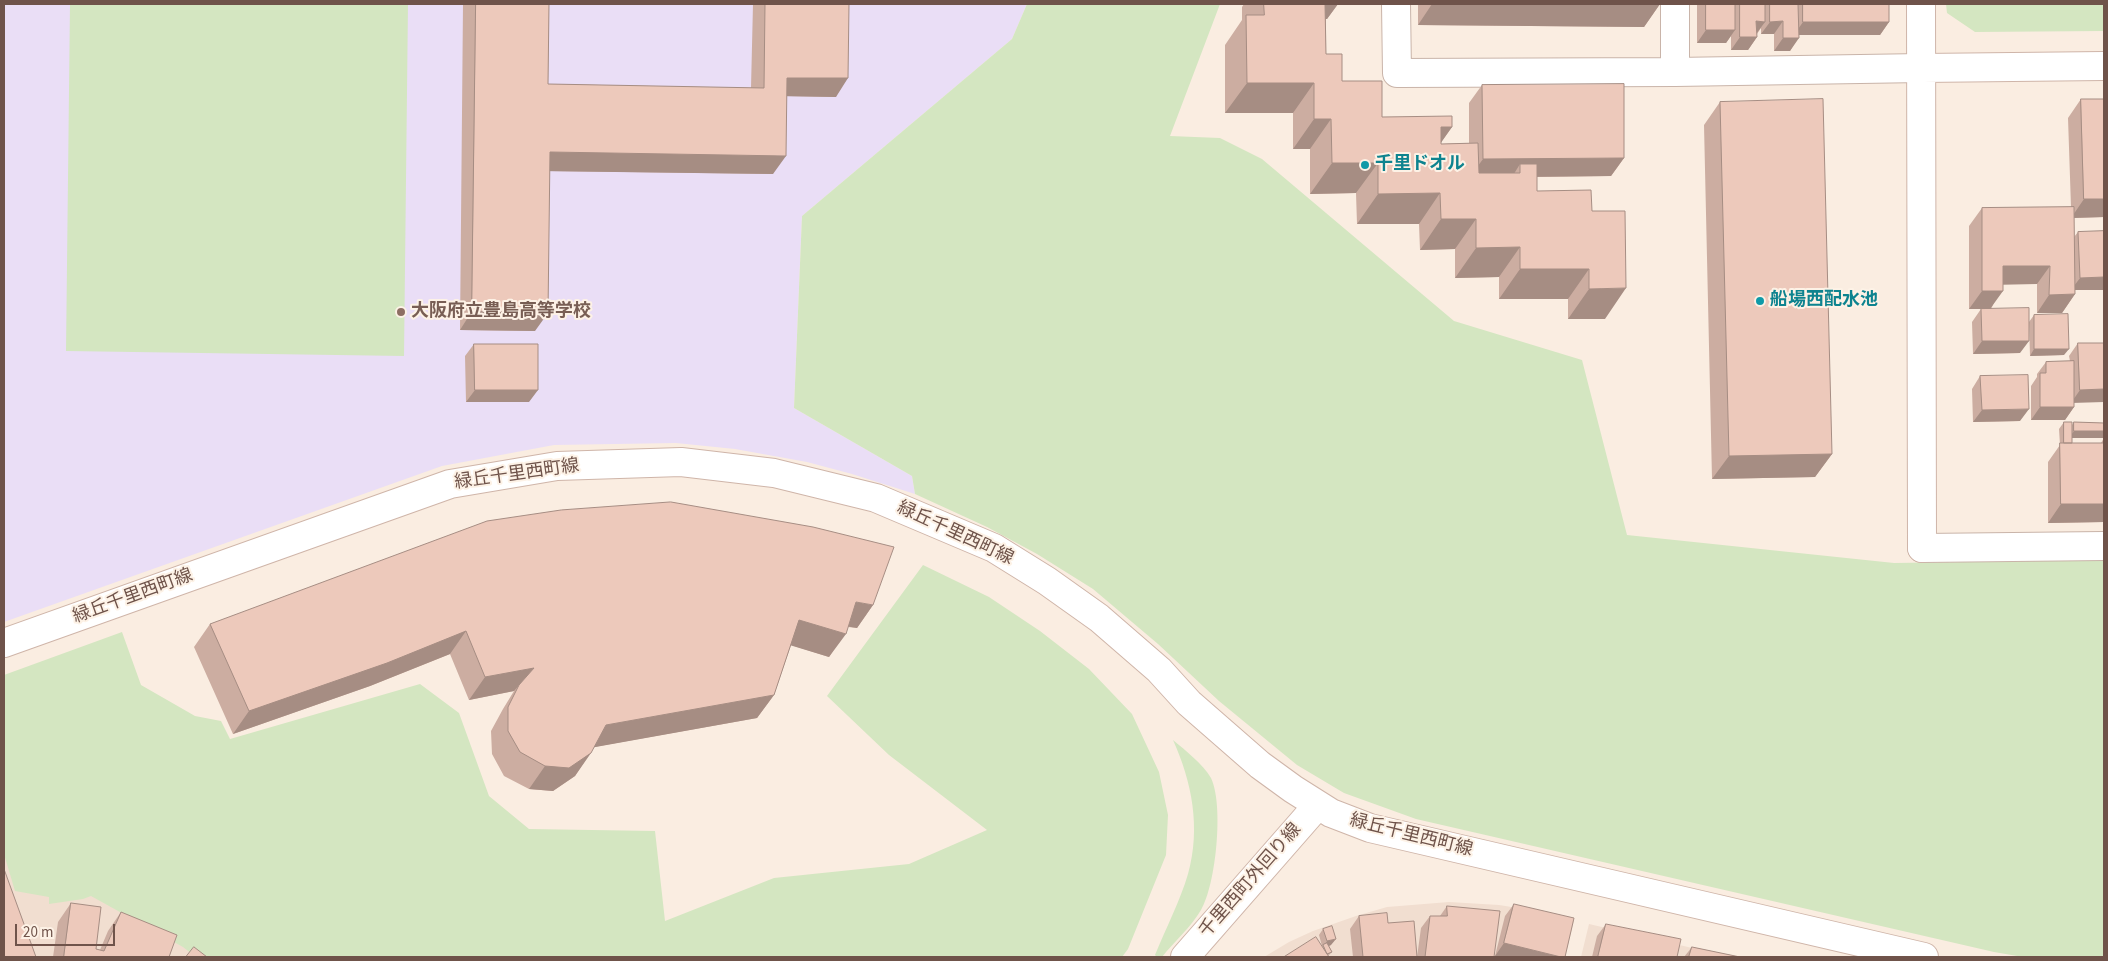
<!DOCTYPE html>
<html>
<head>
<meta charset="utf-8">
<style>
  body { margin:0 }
  #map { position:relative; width:2108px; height:961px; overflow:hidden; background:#faede1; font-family:"Source Sans 3",sans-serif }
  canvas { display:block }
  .frame { position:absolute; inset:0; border:5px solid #6f534a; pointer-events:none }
  .scale { position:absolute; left:15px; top:924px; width:100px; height:22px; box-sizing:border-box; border:2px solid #6f534a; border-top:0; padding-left:6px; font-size:15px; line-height:18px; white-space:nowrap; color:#6f534a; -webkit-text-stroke:4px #fdf2e6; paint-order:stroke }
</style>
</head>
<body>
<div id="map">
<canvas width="2108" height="961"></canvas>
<div class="frame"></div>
<div class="scale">20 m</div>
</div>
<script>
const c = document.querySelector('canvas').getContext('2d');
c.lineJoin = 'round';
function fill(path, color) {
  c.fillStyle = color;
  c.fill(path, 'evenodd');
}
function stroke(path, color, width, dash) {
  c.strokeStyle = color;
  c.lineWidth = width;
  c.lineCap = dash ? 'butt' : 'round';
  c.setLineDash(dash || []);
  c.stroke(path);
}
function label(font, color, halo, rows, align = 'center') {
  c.font = font + ' "Source Sans 3","Noto Sans JP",sans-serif';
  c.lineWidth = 4;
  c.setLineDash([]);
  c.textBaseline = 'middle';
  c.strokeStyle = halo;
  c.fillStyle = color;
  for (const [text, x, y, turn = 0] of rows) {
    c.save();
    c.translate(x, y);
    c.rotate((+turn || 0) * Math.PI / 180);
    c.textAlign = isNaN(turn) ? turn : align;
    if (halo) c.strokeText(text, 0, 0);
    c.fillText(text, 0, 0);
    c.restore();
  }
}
fill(new Path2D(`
  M4 847 238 957H4Z
  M1449 902 1499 905 1543 912 1574 921 1565 957H1264L1289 942 1313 931 1356 916 1387 907Z
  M1589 924 1731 957H1581Z`), '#f1ded0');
fill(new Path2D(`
  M4 4H1027L1012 39 802 216 794 408 912 476 915 494 852 474 807 462 735 449 676 443 554 445 442 466 4 622Z`), '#eadef6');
fill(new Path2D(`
  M70 4H408L404 356 66 351Z
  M1027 4H1220L1170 136 1220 138 1262 159 1454 321 1582 360 1627 535 1894 563 2104 560V957H2023L1994 952 1416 819 1344 793 1297 765 1219 701 1158 644 1093 589 1037 554 987 527 915 494 912 476 794 408 802 216 1012 39Z
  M1946 4H2104V31L1975 32 1947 13Z
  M923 565 989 597 1040 631 1089 669 1132 714 1159 772 1168 815 1166 855 1128 949 1122 957H196L183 947 91 896 83 899 49 904V897L15 891 4 854V675L122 632 141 685 195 716 221 721 230 739 420 684 459 713 489 796 529 829 655 831 665 921 774 878 909 864 987 830 889 755 827 696Z
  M1173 740C1186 751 1203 764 1211 778 1224 805 1216 885 1201 910 1191 927 1174 942 1162 957H1157L1155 955C1166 928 1180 901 1188 874 1201 828 1192 782 1173 740Z`), '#d4e6c1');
const street = new Path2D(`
  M1396 4 1397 73 1675 72 1922 68
  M1675 4V72
  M1922 548 2104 546`);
const secondary = new Path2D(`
  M1921 4 1922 548
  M1922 68 2104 66
  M4 643 450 484 557 466 681 462 774 473 876 498 994 548 1047 581 1099 618 1159 670 1189 703 1260 765 1293 789 1331 813 1370 828 1924 957
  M1185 957 1317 806`);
stroke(street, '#c9b4a9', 30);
stroke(secondary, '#cfb5a9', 30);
stroke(street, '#fff', 28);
stroke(secondary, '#fff', 28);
fill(new Path2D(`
  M463 4H549L548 84 751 88 753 4H849L836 97 787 96 773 174 550 171 535 331 460 330Z
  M1244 4H1338L1327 19H1326V54L1342 81 1382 117 1452 127 1441 142V144L1469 143V103L1482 85 1624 158 1611 176 1537 177V191L1592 211 1605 319H1568V299H1499V277L1455 278V249L1420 250 1419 224H1357L1356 193 1310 194V149H1293V113H1225V45L1242 20V7Z
  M1418 4H1660L1644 27 1418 25Z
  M1697 4H1889V22L1880 35H1799L1790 51H1774V34H1761V28L1757 34V37L1748 50H1731V36L1726 43H1697Z
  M2081 99H2104V217L2074 218V237L2078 232 2104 231V290H2075V294L2062 313H2037V284H2003L1991 309 2020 353 1973 354 1972 322 1981 309H1969V226L1982 208 2071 207 2068 118Z
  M1720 102 1832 454 1815 477 1712 479 1704 125Z
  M2034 315 2064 355 2030 356 2029 322Z
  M2078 343H2104V402H2074V407L2065 420H2031V386L2037 377V374L2046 362 2070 361 2069 356Z
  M474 344 529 402H466L465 356Z
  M1980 376 2020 421 1973 422 1972 389Z
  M2064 422 2072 425 2074 422 2104 423V438H2072V443H2101L2104 438V522L2048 523V462L2060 445 2059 429Z
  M873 605 857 628 848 627 829 657 791 645 774 695 757 718 594 747 575 776 553 791 529 789 504 776 492 754 491 731 503 709 514 691 469 700 450 654 370 686 233 734 194 647 210 624Z
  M71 903 96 949 100 950 108 931 121 912 169 957H53L58 922Z
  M1514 904 1565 957H1497H1498L1495 956 1505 916Z
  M1447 906 1494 957H1417L1421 928 1430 916H1440Z
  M1359 916 1388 923 1417 957H1353L1350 929Z
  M1606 924 1677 957H1592L1597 936Z
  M1323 929 1331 945 1329 946 1332 952 1328 956 1322 946 1319 935Z
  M1692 947 1740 957H1684Z`), '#ccada1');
fill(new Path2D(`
  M1315 4H1338L1327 19H1304Z
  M1432 4H1660L1644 27 1418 25Z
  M1756 21 1765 22 1756 34Z
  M1783 21 1774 34H1761L1770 22Z
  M1803 22H1889L1880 35H1794Z
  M1706 30H1735L1726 43H1697Z
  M1740 37H1757L1748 50H1731Z
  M1783 38H1799L1790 51H1774Z
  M787 78H848L836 97 774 96Z
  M1247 83H1314L1293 113H1225Z
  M1314 119H1331L1310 149H1293Z
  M1441 127H1452L1431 157Z
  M550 152 786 156 773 174 537 171Z
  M1624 158 1611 176 1517 177 1520 173V164L1512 177H1470L1483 159Z
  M1332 163H1378L1356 193 1310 194Z
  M1440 193 1419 224H1357L1378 194Z
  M2084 199H2104V217L2071 218Z
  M1441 219H1476L1455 249 1420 250Z
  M1520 247 1499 277 1455 278 1476 248Z
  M2003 266H2050L2037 284 1990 285Z
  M1520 269H1589L1568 299H1499Z
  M2104 277V290H2071L2080 278Z
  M1626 288 1605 319H1568L1589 289Z
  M1982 291H2003L1990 309H1969Z
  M2075 294 2062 313H2037L2049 295Z
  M472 311 548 313 535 331 460 330Z
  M1982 341H2029L2020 353 1973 354Z
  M2034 349H2069L2064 355 2030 356Z
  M2104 389V402L2071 403 2080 390Z
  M475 390H538L529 402H466Z
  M2040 407H2074L2065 420H2031Z
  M2029 409 2020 421 1973 422 1982 410Z
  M2074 431H2104V438H2069Z
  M1832 454 1815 477 1712 479 1729 456Z
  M2061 504H2104V522L2048 523Z
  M856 602 873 605 857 628 839 625Z
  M799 620 846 634 829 657 783 643Z
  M466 631 450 654 370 686 233 734 249 711Z
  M534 668 514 691 469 700 485 677Z
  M774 695 757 718 590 748 606 725Z
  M591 753 575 776 553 791 529 789 545 766Z
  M1336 939 1331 945 1324 948V947L1327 941Z
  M1504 943 1561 957H1500L1495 956Z`), '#a68d83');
const building = new Path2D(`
  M476 4H549L548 84 764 88 765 4H849L848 78H787L786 156 550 152 548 313 472 311Z
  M1264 4H1325L1326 54H1342V81H1382V117L1452 116V127H1441V144L1478 143 1479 173H1520V164H1537V191L1591 190 1592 211H1625L1626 288 1589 289V269H1520V247L1476 248V219H1441L1440 193 1378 194V163H1332L1331 119H1314V83H1247L1246 15H1264Z
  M1706 4H1735V30H1706Z
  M1740 4H1765V22L1756 21 1757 37H1740Z
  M1770 4H1798L1799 38H1783V21L1770 22Z
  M1803 4H1889V22H1803Z
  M1624 84V158L1483 159 1482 85Z
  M1823 99 1832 454 1729 456 1720 102Z
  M2081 99H2104V199H2084Z
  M2074 207 2075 294 2049 295 2050 266H2003V291H1982V208Z
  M2104 231V277L2080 278 2078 232Z
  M2029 308V341H1982L1981 309Z
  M2068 314 2069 349H2034V315Z
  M2078 343H2104V389L2080 390Z
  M474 344H538V390H475Z
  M2074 361V407H2040V373H2046V362Z
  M2028 375 2029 409 1982 410 1980 376Z
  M2064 422H2072V443H2064Z
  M2074 422 2104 423V431H2074Z
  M2060 443H2104V504H2061Z
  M671 502 813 527 894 547 873 605 856 602 846 634 799 620 774 695 606 725 591 753 569 768 545 766 520 752 508 731V707L519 685 534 668 485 677 466 631 387 663 249 711 210 624 487 521 561 510Z
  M4 869 36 957H4Z
  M71 903 101 907 96 949 104 951 121 912 177 935 169 957H64Z
  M1514 904 1574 918 1565 957H1561L1504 943Z
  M1447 906 1500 911 1494 957H1425L1430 916H1447Z
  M1387 913 1388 923 1414 921 1417 957H1363L1359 916Z
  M1606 924 1681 939 1677 957H1598Z
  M1332 926 1336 939 1327 941 1323 929Z
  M1316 937 1329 957H1284Z
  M1327 943 1332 952 1327 954 1323 945Z
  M194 947 207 957H186Z
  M1692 947 1740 957H1689Z
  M1498 956 1512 957H1498Z`);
fill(building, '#edc9bb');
stroke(building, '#a68d83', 1);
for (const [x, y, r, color] of [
  [1365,165,5,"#0f9aa8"],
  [1760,301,5,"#0f9aa8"],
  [401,312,5,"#8d6e63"]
]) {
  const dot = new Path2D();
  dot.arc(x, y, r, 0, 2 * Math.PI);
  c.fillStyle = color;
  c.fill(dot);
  stroke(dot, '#fdf2e6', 2);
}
label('bold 18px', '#0d838f', '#fdf2e6', [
  ["千里ドオル",1375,165],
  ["船場西配水池",1770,301]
], 'left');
label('bold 18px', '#785e54', '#fdf2e6', [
  ["大阪府立豊島高等学校",411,312]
], 'left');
label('18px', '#6f534a', '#fdf2e6', [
  ["緑丘千里西町線",517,475,-8],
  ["緑丘千里西町線",955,534,25],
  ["緑丘千里西町線",133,597,-20],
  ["緑丘千里西町線",1411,836,14],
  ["千里西町外回り線",1251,881,-49]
]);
</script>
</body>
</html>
